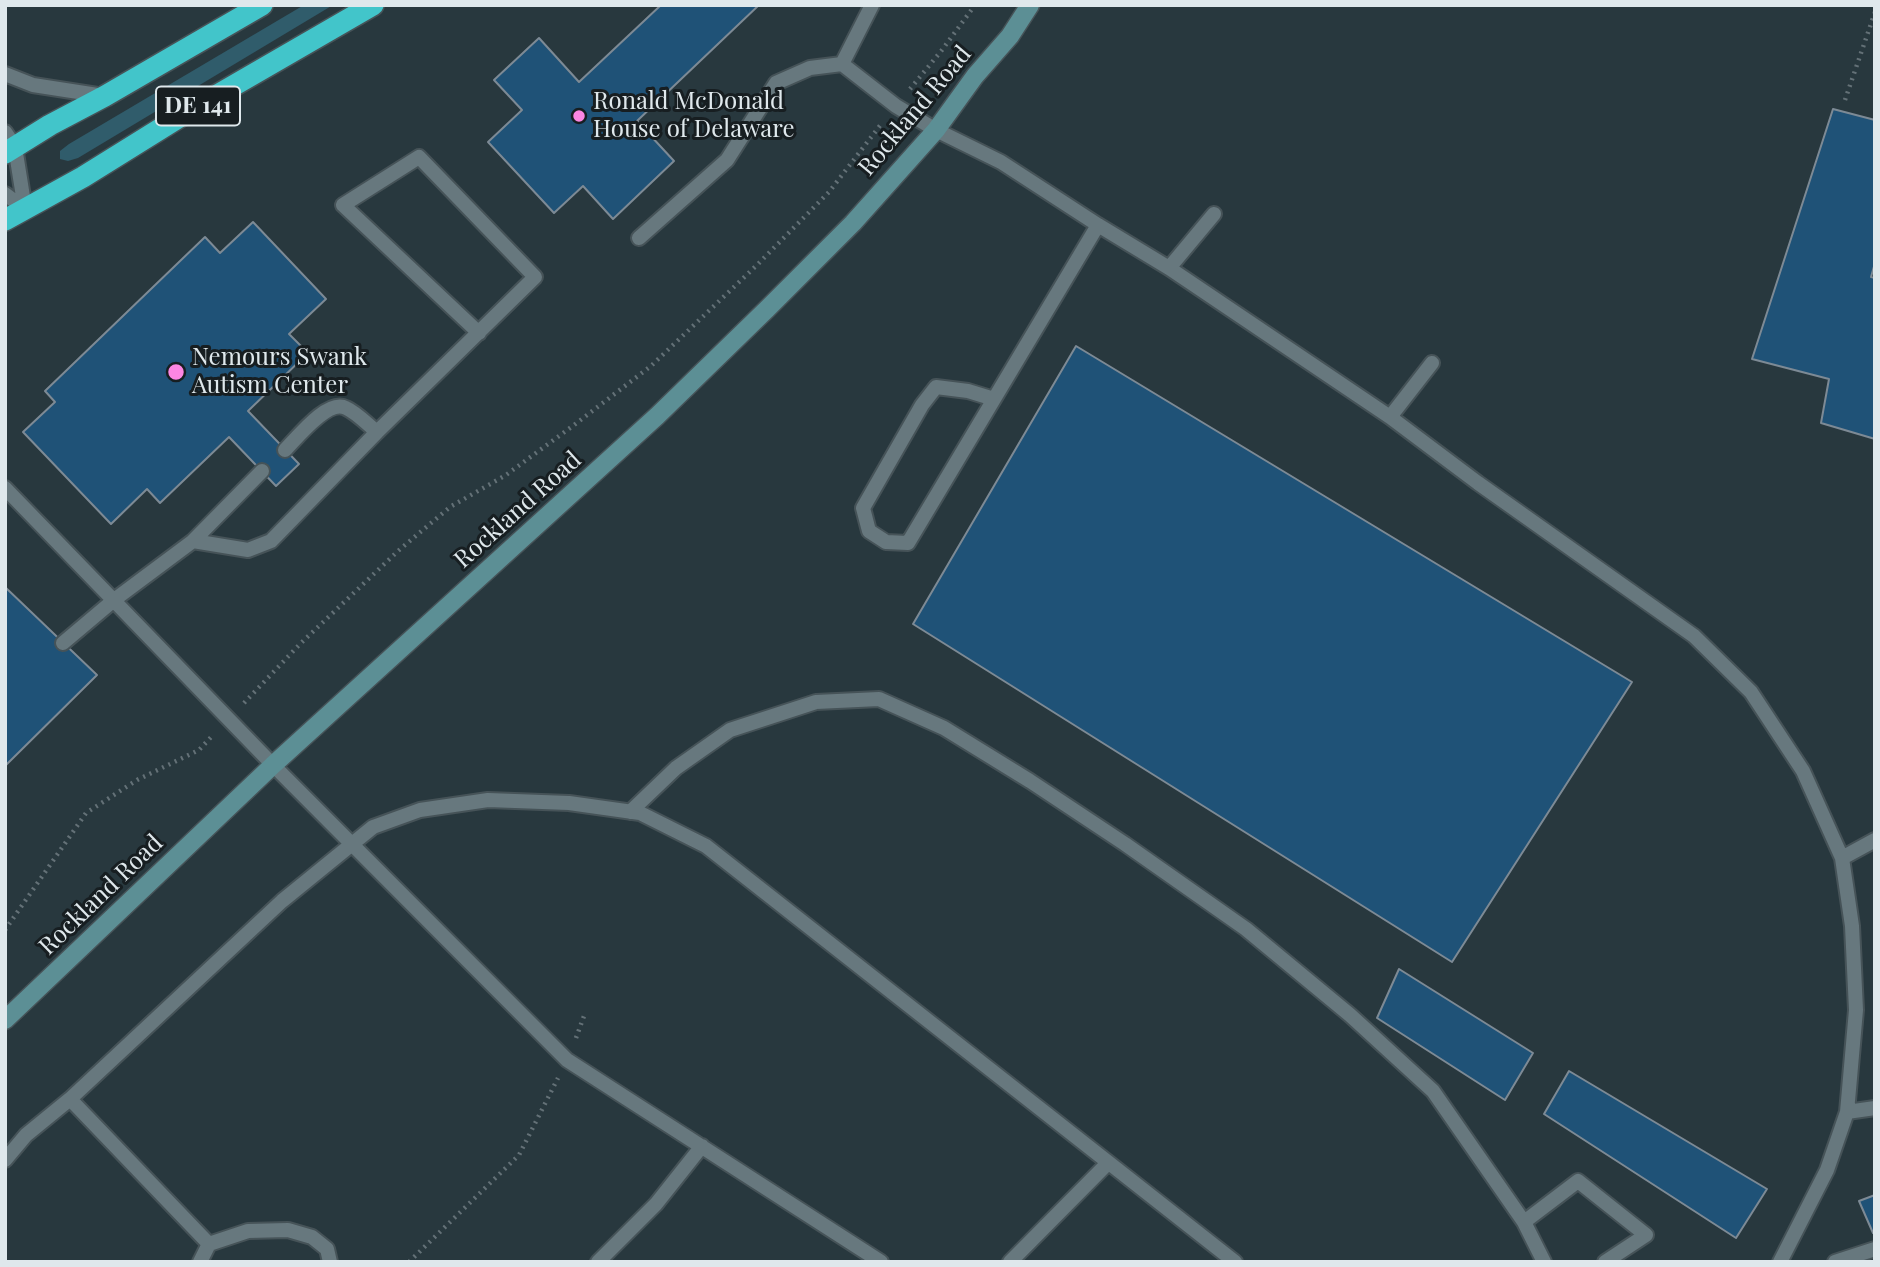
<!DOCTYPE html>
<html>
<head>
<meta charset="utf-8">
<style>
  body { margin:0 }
  #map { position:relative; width:1880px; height:1267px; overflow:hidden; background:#28383e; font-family:"Playfair Display",serif }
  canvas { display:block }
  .frame { position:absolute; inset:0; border:7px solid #dfe8ec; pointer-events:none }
</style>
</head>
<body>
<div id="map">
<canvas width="1880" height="1267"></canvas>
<div class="frame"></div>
</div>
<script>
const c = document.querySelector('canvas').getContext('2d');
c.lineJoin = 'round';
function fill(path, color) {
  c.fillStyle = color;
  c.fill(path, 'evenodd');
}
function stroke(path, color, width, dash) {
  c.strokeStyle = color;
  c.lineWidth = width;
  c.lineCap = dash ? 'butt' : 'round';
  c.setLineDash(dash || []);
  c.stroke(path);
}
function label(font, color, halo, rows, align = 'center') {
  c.font = font + ' "Playfair Display",serif';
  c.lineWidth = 6;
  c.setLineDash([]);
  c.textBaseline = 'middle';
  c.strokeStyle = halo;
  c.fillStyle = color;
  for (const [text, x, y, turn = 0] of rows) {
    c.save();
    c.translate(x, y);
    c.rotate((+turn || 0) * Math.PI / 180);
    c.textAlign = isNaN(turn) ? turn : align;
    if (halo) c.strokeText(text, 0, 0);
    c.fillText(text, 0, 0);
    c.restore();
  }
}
fill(new Path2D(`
  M304 5H333L78 158 68 161 60 159V151L69 144Z`), '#305c6b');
const building = new Path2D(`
  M661 5H759L637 121 674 161 613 219 583 186 554 213 488 142 522 110 494 80 539 38 579 82Z
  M1833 109 1875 120V263L1871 277 1875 278V439L1821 423 1829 379 1752 359Z
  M253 222 326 299 289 334 308 353 248 411 299 464 276 486 229 437 160 503 147 489 111 524 23 432 55 402 45 391 205 237 220 253Z
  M1076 346 1632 682 1452 962 913 624Z
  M5 587 97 675 5 766Z
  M1399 969 1533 1053 1505 1100 1377 1018Z
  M1569 1071 1767 1189 1736 1238 1544 1114Z
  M1875 1195V1232L1873 1233 1859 1201Z`);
fill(building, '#1f5277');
stroke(building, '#7d8a95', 2);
const lane = new Path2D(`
  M842 64 872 5
  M5 74 33 85 104 96
  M5 132 15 147 25 209
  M5 194 25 209
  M639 238 727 160 776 83 810 68 842 64 896 106 936 130 1001 162 1098 225 1169 268 1390 417 1478 483 1694 636 1751 692 1803 771 1842 858 1852 926 1856 1010 1847 1112 1827 1170 1780 1262
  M1169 268 1214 214
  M994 399 968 391 936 387 922 405 863 508 869 531 886 542 908 543 1098 225
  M1390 417 1432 363
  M285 450C297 438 328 398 346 408 357 413 367 424 377 432
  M5 488 273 765 567 1060 881 1262
  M193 541 262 471
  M63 643 114 600 193 541 248 550 271 541 377 432 535 277 419 157 343 205 479 333
  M630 812 676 768 730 730 816 702 879 699 944 728 1030 781 1125 844 1246 929 1350 1015 1433 1091 1524 1222 1544 1262
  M1842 858 1875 840
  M70 1099 209 1244
  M1847 1112 1875 1108
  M5 1160 26 1135 70 1099 282 901 373 827 420 810 488 800 569 803 640 813 706 846 1235 1262
  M1524 1222 1578 1181 1646 1235 1605 1262
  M200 1262 209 1244 248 1231 288 1230 312 1237 327 1249 330 1262
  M598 1262 656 1204 702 1146
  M1010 1262 1108 1163
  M1835 1262 1875 1249`);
const secondary = new Path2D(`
  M5 1020 273 765 657 416 767 309 853 223 936 130 975 76 1010 36 1030 5`);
const highway = new Path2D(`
  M5 153 50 125 105 96 262 5
  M5 220 83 177 181 116 373 5`);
stroke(lane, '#465358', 18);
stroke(secondary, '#465358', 21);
stroke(highway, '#465358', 24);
stroke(new Path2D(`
  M910 89 942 50 975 5
  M1845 100 1875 12
  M244 703 300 644 398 551 450 507 506 475 574 425 651 366 757 265 829 192 882 123
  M5 930 86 813 137 780 199 750 214 734
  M576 1038 584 1016
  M409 1262 519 1155 558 1078`), '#647177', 4.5, [2, 5]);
stroke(lane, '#67787e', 14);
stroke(secondary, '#5c8f95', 18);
stroke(highway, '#42c5ca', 21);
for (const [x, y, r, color] of [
  [579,116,7,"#fc86e3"],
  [176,372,9,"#fc86e3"]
]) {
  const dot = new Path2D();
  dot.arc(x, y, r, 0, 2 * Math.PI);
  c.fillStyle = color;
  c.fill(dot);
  stroke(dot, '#171e21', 2.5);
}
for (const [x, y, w] of [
  [198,106,84]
]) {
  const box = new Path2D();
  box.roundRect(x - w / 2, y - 19.5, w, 39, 5);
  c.fillStyle = '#171e21';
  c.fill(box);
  stroke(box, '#dfe8ec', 2);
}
label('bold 23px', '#dfe8ec', null, [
  ["DE 141",198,106]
]);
label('24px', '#dfe8ec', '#171e21', [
  ["Ronald McDonald",593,102],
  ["House of Delaware",593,130],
  ["Nemours Swank",192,358],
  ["Autism Center",192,386]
], 'left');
label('24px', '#dfe8ec', '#171e21', [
  ["Rockland Road",915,111,-50],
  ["Rockland Road",518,510,-42],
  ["Rockland Road",101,895,-44]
]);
</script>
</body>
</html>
